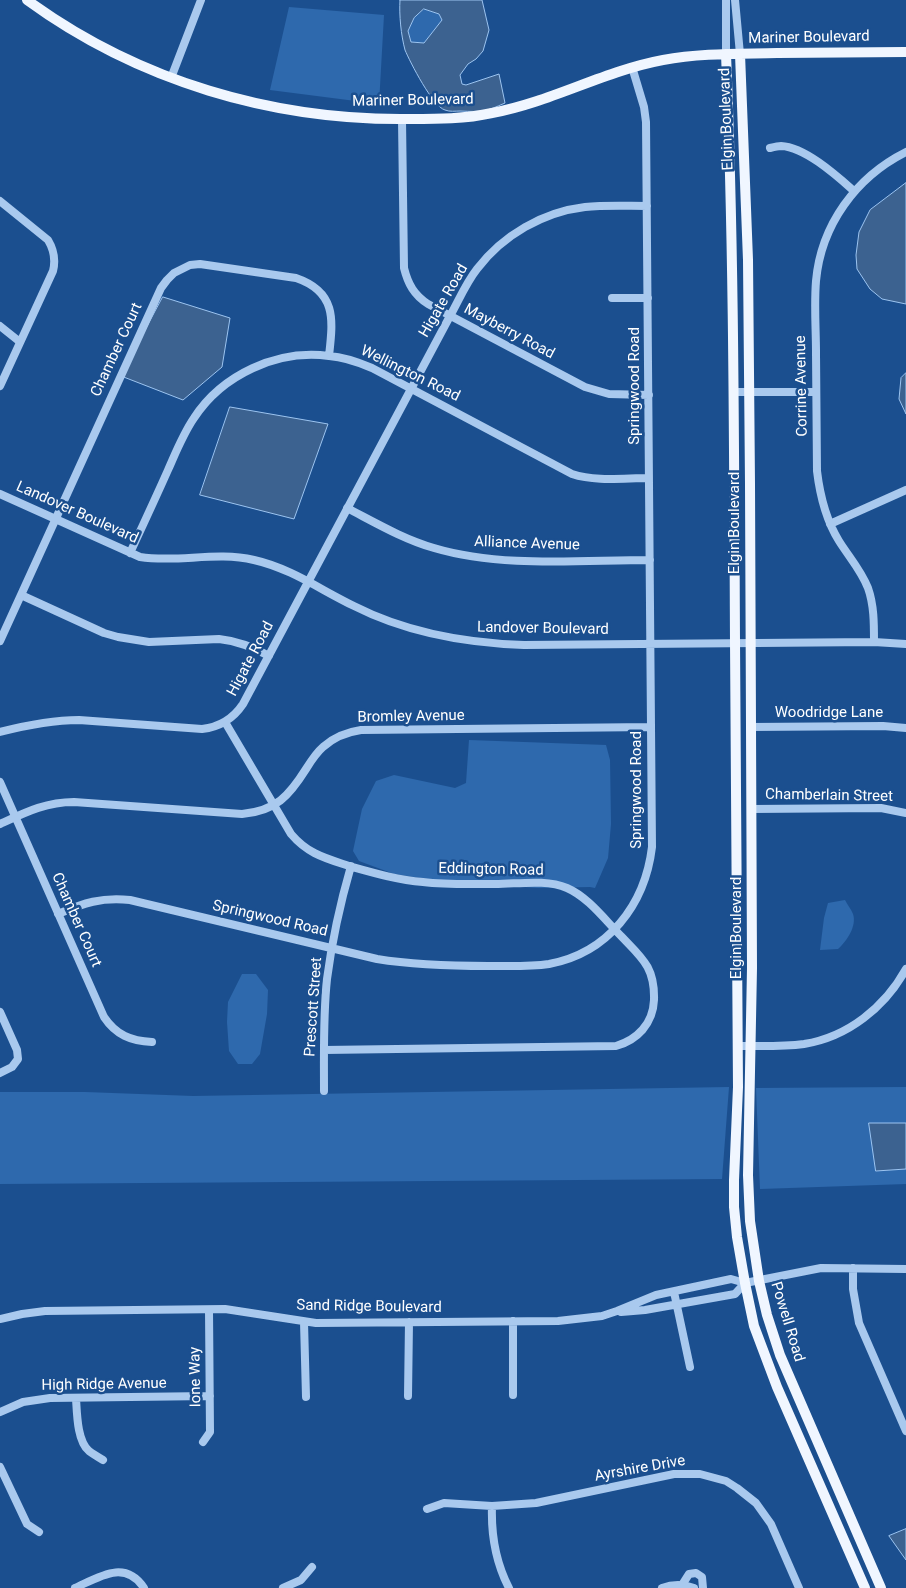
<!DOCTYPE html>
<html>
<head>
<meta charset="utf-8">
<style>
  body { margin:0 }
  canvas { display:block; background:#1b4f8f }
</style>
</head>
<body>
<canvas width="906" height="1588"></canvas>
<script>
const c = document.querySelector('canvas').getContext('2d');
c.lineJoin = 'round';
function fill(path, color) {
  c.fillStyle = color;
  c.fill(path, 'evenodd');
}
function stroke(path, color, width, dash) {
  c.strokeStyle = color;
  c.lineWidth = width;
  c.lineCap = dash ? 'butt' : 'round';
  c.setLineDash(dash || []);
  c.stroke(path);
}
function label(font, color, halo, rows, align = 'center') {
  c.font = font + ' Roboto,sans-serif';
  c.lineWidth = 5;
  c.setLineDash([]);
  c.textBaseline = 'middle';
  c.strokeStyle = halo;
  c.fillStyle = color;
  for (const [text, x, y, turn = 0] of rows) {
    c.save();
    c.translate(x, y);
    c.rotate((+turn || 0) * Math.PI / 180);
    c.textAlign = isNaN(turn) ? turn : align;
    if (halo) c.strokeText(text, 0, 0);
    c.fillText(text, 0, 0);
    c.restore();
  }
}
fill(new Path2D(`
  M289 7 384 15 379 104 270 90Z
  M424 9 439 14 442 20 424 43 411 42 408 31 414 18Z
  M469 740 606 745 610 760 611 824 608 858 595 888 590 887 538 888 447 882 394 874 359 861 353 851 362 809 376 781 394 775 455 788 466 783Z
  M845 900C847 904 851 909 853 914 857 926 847 941 838 949L820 950 824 918 828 903Z
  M242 974H256L268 990 267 1014 260 1054 252 1064H238L229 1051 227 1022 228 1002Z
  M729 1087 722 1179 0 1184V1092H85L193 1096Z
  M906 1087V1184L760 1189 756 1088Z`), '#2e69ad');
const water = new Path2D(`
  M400 0H482L489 30 483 51 476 59 468 64 460 75 462 84 466 85 499 74 505 103C485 112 482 112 460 111 455 111 450 112 445 110 433 107 410 62 405 50 401 35 399 15 400 0ZM424 9 439 14 442 20 424 43 411 42 408 31 414 18Z
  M906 183V304L882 299 870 289 857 269 856 255 859 232 870 210Z
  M163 297 230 318 222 367 183 400 121 376Z
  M906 373V414L899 399 901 378Z
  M230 407 328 424 294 519 200 495Z
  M869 1123H906V1169L876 1171Z
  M906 1529V1560L889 1536Z`);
fill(water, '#3c6290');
stroke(water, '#9cc4f0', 1);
stroke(new Path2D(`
  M726 0V54
  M735 0 740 54
  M171 78 201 0
  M402 120 404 268C408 284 414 295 428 304L585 387 609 394 649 395
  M770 148C774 147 778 146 781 146 805 147 837 176 854 191
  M0 201 48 240C54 250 56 259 53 271L0 386
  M612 298H648
  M0 326 20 342
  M735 392H816
  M0 494 140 557C178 563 216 551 254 560 290 568 321 590 354 606 407 633 465 643 524 645L874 642 906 644
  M347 508C376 523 403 539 434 548 501 568 580 560 650 560
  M830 524 906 490
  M130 553C143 525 156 497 168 470 176 452 183 434 194 418 222 375 277 349 329 356 344 357 358 362 372 368L572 474C596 482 624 478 649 478
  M21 595 104 633 118 637 149 642 219 639C238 641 252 647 269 656
  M0 641 161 288 167 280 174 273 190 265 200 264 296 278C337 292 333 320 329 356
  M874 642C874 623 874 605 868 588 861 570 849 557 839 541 826 520 820 496 817 471 817 432 816 393 816 353 816 329 814 305 816 281 821 225 856 177 906 152
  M225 722 291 834C308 854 325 858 349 866 374 873 398 880 423 882 447 885 471 884 495 884 518 884 546 879 567 888 588 897 605 920 621 936 642 958 655 967 654 1000 653 1024 637 1040 616 1046L324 1050
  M751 727 883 726 906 728
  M0 732C27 725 51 720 79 720L202 729C220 727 233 719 243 704L450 316C459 300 466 283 477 269 503 235 543 212 585 207 605 205 626 206 647 206
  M0 782 104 1017C116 1035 131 1041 152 1042
  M751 809 881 808 906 813
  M0 824C26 812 46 802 74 802L242 814C276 811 289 796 306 769 311 761 316 753 323 747 334 737 347 732 361 730L651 727
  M58 914C84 903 101 897 130 900L377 959C414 965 450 966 488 966 508 966 529 967 549 964 608 953 645 905 652 847L646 122 644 107 632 67
  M0 1012 17 1050 18 1059 12 1067 0 1073
  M738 1046C760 1046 782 1047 804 1044 848 1037 885 1007 906 969
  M324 1091C324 1054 323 1016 327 979 332 941 340 904 351 866
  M853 1268V1289L859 1323 906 1431
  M674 1292 690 1367
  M621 1312 645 1310 735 1294 745 1283
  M0 1319 22 1314 45 1311 225 1309 316 1323 558 1321 602 1316 617 1311 656 1295 731 1279 745 1283 821 1268 906 1269
  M513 1321V1395
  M304 1322 306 1397
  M408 1396 409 1322
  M76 1398C77 1413 77 1441 89 1451 93 1454 98 1457 103 1460
  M0 1412 23 1402 50 1398 210 1396
  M203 1442 210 1432 209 1310
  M0 1467 27 1524 39 1532
  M492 1506C491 1535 496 1563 509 1588
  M427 1509 444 1503 492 1506 536 1503 674 1474H700L726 1481 737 1488 756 1503 771 1524 799 1588
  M682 1585 689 1574 696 1573 702 1577 703 1588
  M75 1588C99 1577 125 1559 144 1588
  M283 1588 301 1580 312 1567
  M662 1588C673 1584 683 1584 694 1588`), '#a9c9ee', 8);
stroke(new Path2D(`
  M27 0C138 81 273 121 410 119 438 119 465 119 492 113 551 102 604 71 663 60 701 53 739 54 777 53 820 53 863 52 906 52
  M726 54C734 249 734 445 735 641 735 789 737 938 738 1087L734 1180V1207L737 1237 745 1283 754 1326 777 1387 865 1588
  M740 54 748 260 750 484 752 968 748 1175 750 1221 759 1281 767 1315 780 1355 881 1588`), '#f0f6ff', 10);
label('15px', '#fff', '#1b4f8f', [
  ["Mariner Boulevard",809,38,-1],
  ["Mariner Boulevard",413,101,-1],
  ["Elgin Boulevard",727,119,-92],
  ["Higate Road",444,301,-60],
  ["Mayberry Road",509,332,28],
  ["Chamber Court",117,350,-65],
  ["Wellington Road",410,374,26],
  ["Springwood Road",635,386,-90],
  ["Corrine Avenue",802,386,-91],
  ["Landover Boulevard",77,513,24],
  ["Elgin Boulevard",735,523,-90],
  ["Alliance Avenue",527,544,2],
  ["Landover Boulevard",543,629,1],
  ["Higate Road",251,659,-62],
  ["Woodridge Lane",829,713],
  ["Bromley Avenue",411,717,-1],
  ["Springwood Road",637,790,-90],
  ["Chamberlain Street",829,796,1],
  ["Eddington Road",491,870,1],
  ["Springwood Road",270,919,13],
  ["Chamber Court",76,920,66],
  ["Elgin Boulevard",737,928,-90],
  ["Prescott Street",314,1007,-86],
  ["Sand Ridge Boulevard",369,1307,1],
  ["Powell Road",787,1322,73],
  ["Ione Way",196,1377,-91],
  ["High Ridge Avenue",104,1385,-1],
  ["Ayrshire Drive",640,1469,-10]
]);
</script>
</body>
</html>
